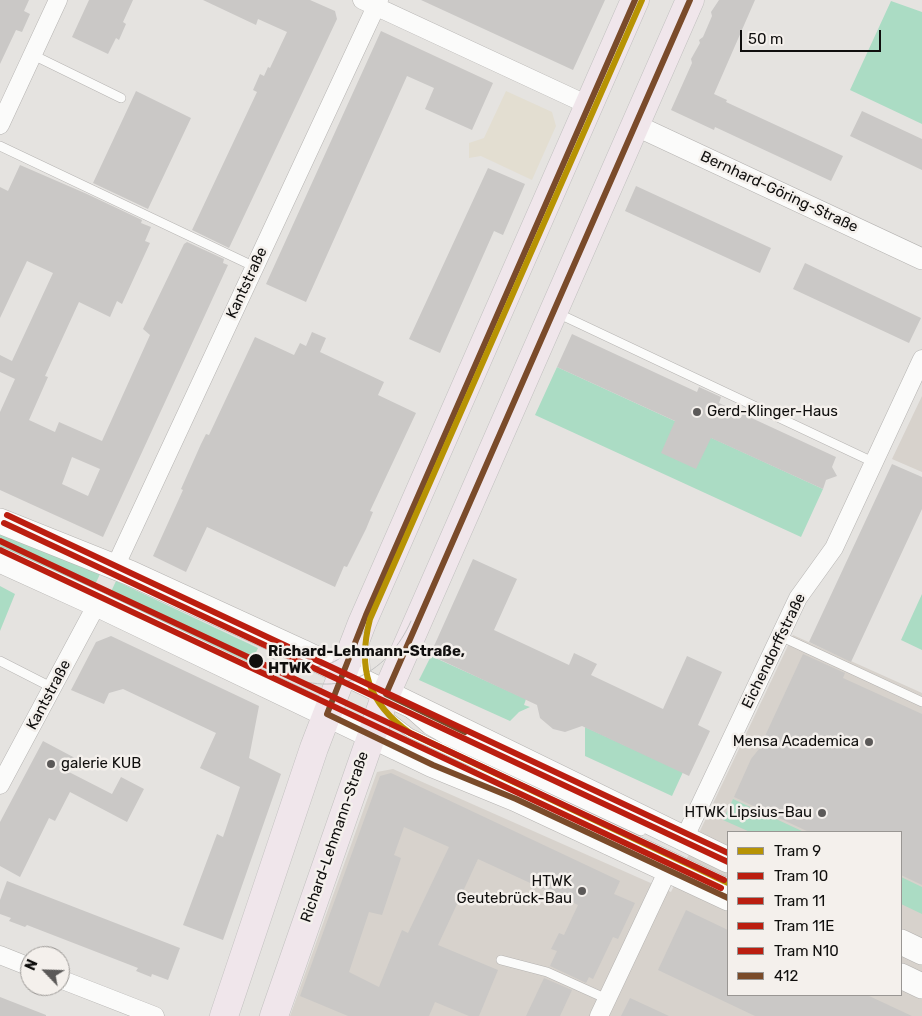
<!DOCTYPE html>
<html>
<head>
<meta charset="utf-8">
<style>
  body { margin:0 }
  #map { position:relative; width:922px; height:1016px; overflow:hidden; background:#e5e3e0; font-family:Rubik,sans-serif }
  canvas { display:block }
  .legend { position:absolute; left:727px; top:831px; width:175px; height:165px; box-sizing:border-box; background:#f4f0ec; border:1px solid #999693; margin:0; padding:6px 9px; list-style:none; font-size:15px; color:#100f0e }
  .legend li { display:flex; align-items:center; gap:10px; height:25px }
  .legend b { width:25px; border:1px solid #999693 }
  .north { position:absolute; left:20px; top:946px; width:50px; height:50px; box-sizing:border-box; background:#f4f0ec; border:1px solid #999693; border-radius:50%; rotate:294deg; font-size:14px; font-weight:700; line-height:20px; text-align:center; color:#100f0e }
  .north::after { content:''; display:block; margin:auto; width:18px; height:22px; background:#5b5958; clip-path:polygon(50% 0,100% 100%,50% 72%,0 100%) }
  .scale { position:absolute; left:740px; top:30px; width:141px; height:22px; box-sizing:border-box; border:2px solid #100f0e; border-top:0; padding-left:6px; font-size:15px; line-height:18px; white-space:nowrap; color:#100f0e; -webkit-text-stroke:4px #f4f0ec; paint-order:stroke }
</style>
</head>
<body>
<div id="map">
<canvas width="922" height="1016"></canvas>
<ul class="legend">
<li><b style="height:6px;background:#b79304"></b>Tram 9</li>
<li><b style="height:6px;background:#bb1e10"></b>Tram 10</li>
<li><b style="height:6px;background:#bb1e10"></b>Tram 11</li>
<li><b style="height:6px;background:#bb1e10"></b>Tram 11E</li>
<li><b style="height:6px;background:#bb1e10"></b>Tram N10</li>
<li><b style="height:6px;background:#7a4b2a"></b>412</li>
</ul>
<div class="north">N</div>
<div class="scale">50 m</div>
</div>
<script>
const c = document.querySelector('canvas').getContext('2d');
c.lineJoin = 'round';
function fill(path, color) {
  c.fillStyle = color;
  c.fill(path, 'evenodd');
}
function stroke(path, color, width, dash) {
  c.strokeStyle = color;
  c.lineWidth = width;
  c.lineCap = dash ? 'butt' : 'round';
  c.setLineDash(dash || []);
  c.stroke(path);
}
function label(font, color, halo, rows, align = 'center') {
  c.font = font + ' Rubik,sans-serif';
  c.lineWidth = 5;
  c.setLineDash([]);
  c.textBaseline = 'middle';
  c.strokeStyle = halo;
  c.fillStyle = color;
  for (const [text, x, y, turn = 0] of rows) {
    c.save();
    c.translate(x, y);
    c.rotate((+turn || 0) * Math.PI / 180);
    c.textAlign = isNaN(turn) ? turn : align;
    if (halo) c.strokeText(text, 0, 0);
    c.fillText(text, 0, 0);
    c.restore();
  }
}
fill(new Path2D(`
  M506 91 552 112 556 126 532 180 481 156 469 158V143L484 138Z`), '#e3ded1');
fill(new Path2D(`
  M922 396V472L892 459Z
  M793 635 922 693V1016H290L377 772 393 769 671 892ZM728 832H901V995H728Z`), '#d7d2cc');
fill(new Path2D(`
  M891 1 922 12V124L850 90Z
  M557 367 823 489 801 537 535 415Z
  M0 528 100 574 93 589 11 551 9 556 0 551Z
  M116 581 258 648 251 663 109 596Z
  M0 586 15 594 0 631Z
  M922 594V650L901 640Z
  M431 656 526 699 524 705 530 707 519 712 510 721 419 680Z
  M585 727 683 772 672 796 585 756Z
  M733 799 804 832H750L723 820Z
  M901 877 922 887V914L901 904Z`), '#abdcc4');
fill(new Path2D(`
  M0 0H29L24 11 30 14 22 32 16 30 0 64Z
  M89 0H133L123 22 126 24 119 40 116 38 108 54 72 37Z
  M203 0H310L335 11 337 19 229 248 192 230 257 92 253 90 260 74 264 76 268 67 270 68 287 32 258 19 256 25Z
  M421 0H605L573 70Z
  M719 0H755L714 94 727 100 726 102 843 156 831 181 715 127 714 130 671 110 692 63 691 59 700 43 699 40 703 37 712 16 711 12Z
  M381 31 493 83 472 130 425 109 434 88 407 76 306 302 266 284Z
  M136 91 191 118 148 209 93 183Z
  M862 111 922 139V170L850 136Z
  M20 165 87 194 142 220 141 223 151 227 145 241 150 243 122 304 117 301 110 317 79 302 45 376 48 377 29 420 55 432 59 422 102 441 150 335 143 329 184 244 187 242 224 259 223 263 228 265 103 537 0 490V412L15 379 0 372V355L12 361 53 273 27 261 0 318V187L8 191ZM72 457 100 469 88 496 62 484Z
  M488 168 525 184 503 235 494 231 440 353 409 339Z
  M636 186 771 248 760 273 625 211Z
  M805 263 921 318 909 343 793 289Z
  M312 332 326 338 320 352 384 382 378 395 416 413 370 511 373 512 366 529 347 567 344 566 335 587 207 527 186 572 153 556 183 490 181 489 201 444 206 434 209 435 255 337 294 355 300 343 306 346Z
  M572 334 697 392 699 387 721 397 719 403 836 457 832 467 837 476 826 480 823 489 711 438 696 469 661 453 675 421 557 367Z
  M892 464 922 477V509L851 662 809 642Z
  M473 559 517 579 494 630 569 665 574 653 597 664 591 675 663 709 687 656 722 672 698 725 710 731 689 776 582 726 565 732 553 729 540 718 537 705 430 655Z
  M111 636 259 706 249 758 281 774 223 940 183 925 217 834 223 837 240 787 200 768 216 733 123 689 109 693 104 704 71 690 96 642Z
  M803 654 845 673 843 678 922 714V885L901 875V832H809L734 797 751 759 759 749Z
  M43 741 75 758 67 771 112 794 121 777 144 789 127 822 70 792 55 821 49 818 20 877 0 866V822Z
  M391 773 620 881 614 894 635 903 618 939 613 937 593 979 589 977 586 983 550 966 557 951 551 949 559 933 564 935 578 905 478 859 438 945 498 970 479 1016H469L435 1002 429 1016H348L300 996 380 776ZM404 827 449 847 408 933 402 930 379 987 349 972 369 912 382 915 401 858 394 855Z
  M7 881 180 948 168 980 152 974 151 977 136 971 138 968 27 925 25 927 9 921 11 918 0 914V900Z
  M686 910 728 930V995H867L912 1016H755L658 970Z
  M544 978 572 990 560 1016H526Z
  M0 997 46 1015V1016H0Z
  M630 998 669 1016H621Z`), '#cac8c6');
const service = new Path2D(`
  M33 55 121 98
  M0 146 255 267
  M557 313 873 462
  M780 636 922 702
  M364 645 366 680
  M0 661 53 688
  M384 713 410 733 728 883
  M410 714 427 729 446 740 641 831
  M501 960 547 972 607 999`);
const minor = new Path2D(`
  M362 0 588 105
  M0 125 58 0
  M115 567 379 0
  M0 785 97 604
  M684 839 798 598 834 548 922 359
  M0 955 30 967
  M60 979 155 1016
  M599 1016 668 870`);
const tertiary = new Path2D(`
  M635 125 922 259`);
const secondary = new Path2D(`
  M0 521 130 573 302 652 728 860
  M0 560 97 604 433 765 516 799 728 898
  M901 942 922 952
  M901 976 922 986`);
const primary = new Path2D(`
  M224 1016 314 748 362 623 635 0
  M274 1016 386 694 690 0`);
stroke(service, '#b5b3b1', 10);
stroke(minor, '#b5b3b1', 19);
stroke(tertiary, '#b5b3b1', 22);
stroke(secondary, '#b5b3b1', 26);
stroke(primary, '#c1c0bf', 29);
stroke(service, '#fbfbfa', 9);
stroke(minor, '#fbfbfa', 18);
stroke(tertiary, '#fbfbfa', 21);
stroke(secondary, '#fbfbfa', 25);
stroke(primary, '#f0e6eb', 28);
stroke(new Path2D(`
  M267 656C315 678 348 668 370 619
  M288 676C342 699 389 671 411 621`), '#c1c1c1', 1);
stroke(new Path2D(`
  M635 0 366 615 327 714 433 765 516 799 728 898
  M465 732 386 694 690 0`), '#7a4b2a', 6);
stroke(new Path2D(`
  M642 0 370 619C357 669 368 703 410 733L728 883`), '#b79304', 6);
stroke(new Path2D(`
  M0 541 724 880`), '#bb1e10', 6);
stroke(new Path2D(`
  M4 523 728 862`), '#bb1e10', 6);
stroke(new Path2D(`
  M0 550 721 888`), '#bb1e10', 6);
stroke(new Path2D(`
  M7 515 728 853`), '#bb1e10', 6);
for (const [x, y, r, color] of [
  [697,412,5,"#5b5958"],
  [256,661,8,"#100f0e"],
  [869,742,5,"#5b5958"],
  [51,764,5,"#5b5958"],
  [822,813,5,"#5b5958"],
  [582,891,5,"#5b5958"]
]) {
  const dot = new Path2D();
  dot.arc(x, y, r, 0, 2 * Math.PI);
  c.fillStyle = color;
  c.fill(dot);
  stroke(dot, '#f4f0ec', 2);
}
label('15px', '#100f0e', '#f4f0ec', [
  ["Bernhard-Göring-Straße",779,192,25],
  ["Kantstraße",247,283,-65],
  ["Eichendorffstraße",774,651,-64],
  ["Kantstraße",49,695,-62],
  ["Richard-Lehmann-Straße",335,837,-71]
]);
label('15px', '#100f0e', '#f4f0ec', [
  ["Gerd-Klinger-Haus",707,412,"left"],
  ["Mensa Academica",859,742],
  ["galerie KUB",61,764,"left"],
  ["HTWK Lipsius-Bau",812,813],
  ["HTWK",572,882],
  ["Geutebrück-Bau",572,899]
], 'right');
label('bold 15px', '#100f0e', '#f4f0ec', [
  ["Richard-Lehmann-Straße,",268,652],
  ["HTWK",268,669]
], 'left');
</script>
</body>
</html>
